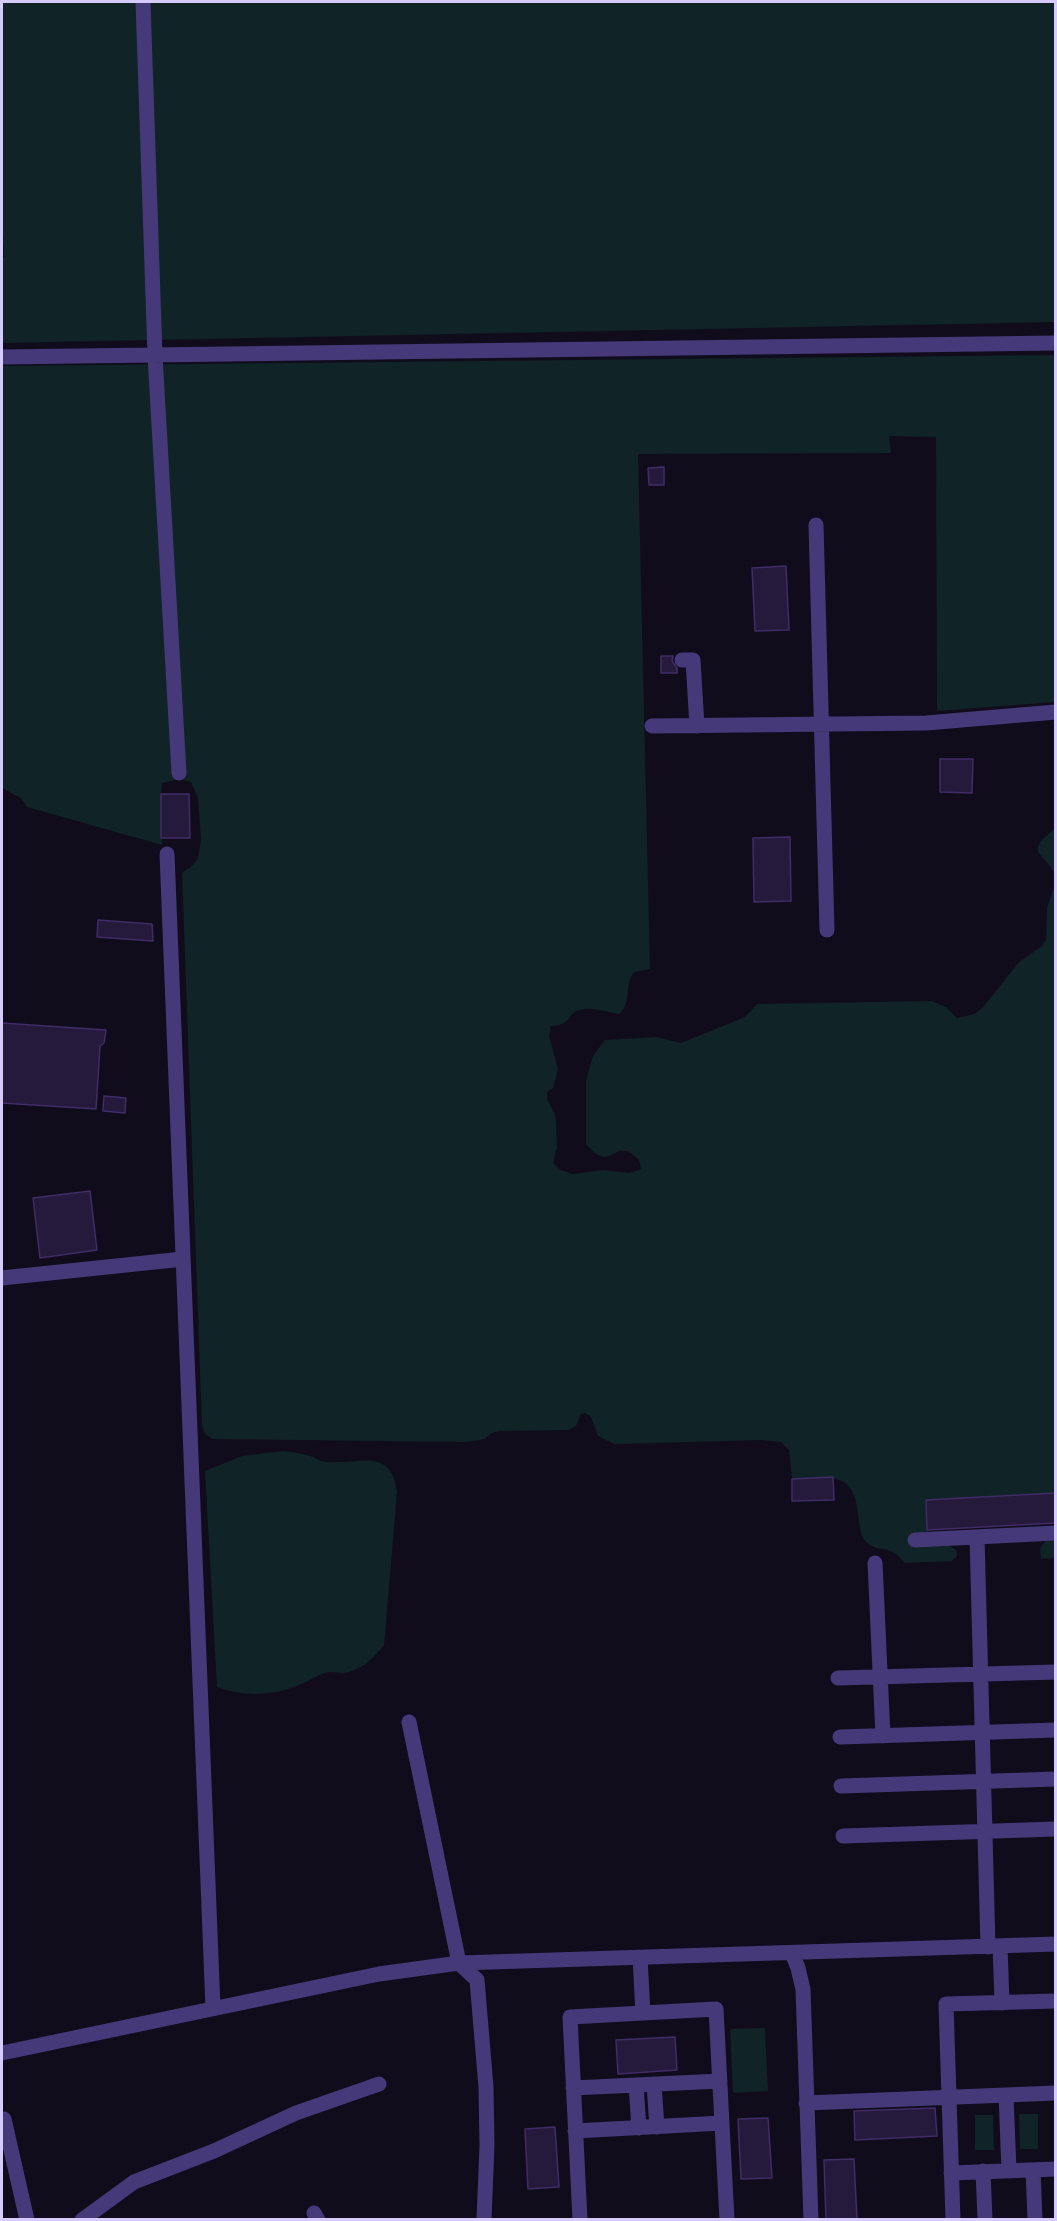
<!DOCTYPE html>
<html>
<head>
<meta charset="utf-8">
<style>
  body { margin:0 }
  #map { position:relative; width:1057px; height:2221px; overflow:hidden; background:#110c1c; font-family:Overpass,sans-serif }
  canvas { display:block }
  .frame { position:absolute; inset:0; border:3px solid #d7cafc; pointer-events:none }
</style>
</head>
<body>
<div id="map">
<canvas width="1057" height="2221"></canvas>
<div class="frame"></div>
</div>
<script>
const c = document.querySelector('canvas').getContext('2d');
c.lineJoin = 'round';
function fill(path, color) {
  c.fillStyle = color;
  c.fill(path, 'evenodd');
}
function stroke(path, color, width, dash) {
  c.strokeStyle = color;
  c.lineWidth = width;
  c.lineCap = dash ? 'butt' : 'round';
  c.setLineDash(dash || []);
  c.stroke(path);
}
fill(new Path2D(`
  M2 2H1055V322L2 343V258L4 257 2 212Z
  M1055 355V702L937 711 936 437 889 436 891 453 638 454 650 969 634 972C624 985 632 1004 619 1014 606 1012 592 1006 579 1010 566 1014 573 1025 551 1026L549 1036 558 1069 553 1088 547 1092V1099L555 1114 556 1122 557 1148 553 1162 558 1169 572 1174 603 1170 630 1173 641 1169 639 1160C636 1157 631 1152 626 1151 610 1148 609 1170 586 1144V1080L593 1056 605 1040 656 1037 681 1043 745 1017 757 1004 931 1001 946 1007 957 1018 975 1014 984 1006 1019 962 1042 946 1046 940 1047 908 1055 884V1493L926 1500 928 1532 956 1550 957 1556 952 1561 905 1563C901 1559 896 1553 890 1551 881 1547 873 1550 865 1541 860 1534 859 1523 858 1514 854 1469 827 1478 792 1479L789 1450 781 1442 761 1440 614 1444 598 1436 591 1417 585 1413 581 1414 576 1426 568 1430 500 1431 491 1433 485 1439 467 1442 213 1439 206 1435 202 1426 182 873 193 865 198 858 201 840 198 798 191 782 180 779 162 783 161 794 162 845 27 807 21 798 2 788V366Z
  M1055 829V876C1049 854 1020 854 1055 829Z
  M283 1451C292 1452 301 1453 310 1456 316 1458 321 1462 328 1462 358 1465 391 1446 397 1492L384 1645C374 1658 361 1671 343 1673 337 1673 330 1671 324 1673 316 1676 307 1682 299 1685 272 1696 244 1697 217 1687L205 1471 242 1456Z
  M1055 1539V1558L1041 1559 1040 1548C1045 1541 1047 1540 1055 1539Z
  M765 2028 768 2091 733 2093 730 2029Z
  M1019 2114H1038V2149H1020Z
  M975 2115H993L994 2150H975Z`), '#102326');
const building = new Path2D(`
  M664 467V485H649L648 468Z
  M786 566 789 630 755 631 752 568Z
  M661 656H673L672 661 677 668V673H661Z
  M940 759H973L972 793 940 792Z
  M161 794H189L190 838H161Z
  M790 837 791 901 754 902 753 838Z
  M98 920 152 924 153 941 97 937Z
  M2 1023 106 1030 104 1043 100 1046 96 1109 2 1103Z
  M104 1096 126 1098 125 1113 103 1111Z
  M90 1191 97 1250 40 1258 33 1198Z
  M833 1477 834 1500 792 1501V1479Z
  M1056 1493V1523L927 1530 926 1500Z
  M675 2037 677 2070 618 2074 616 2040Z
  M935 2108 937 2136 855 2140 854 2111Z
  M768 2118 772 2178 741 2179 738 2119Z
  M555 2127 559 2187 528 2189 525 2129Z
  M854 2159 857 2220H826L824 2160Z`);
fill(building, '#25193c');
stroke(building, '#402c67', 1.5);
stroke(new Path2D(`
  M143 2 155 355 179 773
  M2 357 1056 343
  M816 525 827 930
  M682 660H693L697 726
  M652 726 926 723 1056 712
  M167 854 213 2008
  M2 1278 183 1259
  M977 1537 988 1947
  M915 1540 1056 1533
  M875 1563 883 1736
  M838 1678 1056 1672
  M409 1722 459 1963 477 1980 486 2087 487 2145 484 2220
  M840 1737 1056 1730
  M841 1786 1056 1779
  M843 1836 1056 1829
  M1000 1946 1002 2003
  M792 1953 798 1968 803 1989 811 2220
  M640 1958 643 2013
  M2 2053 379 1974 459 1963 1056 1944
  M654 2084 657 2127
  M636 2085 639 2128
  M573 2088 720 2081
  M1006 2095 1009 2170
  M806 2103 1056 2093
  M4 2119 27 2220
  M575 2131 722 2123
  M1033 2170 1035 2220
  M983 2171 985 2220
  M951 2173 1056 2169
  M314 2213 318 2220
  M82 2220 134 2182 214 2151 296 2113 379 2084
  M580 2220 570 2017 716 2009 727 2220
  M953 2220 946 2004 1056 2001`), '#453979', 15);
</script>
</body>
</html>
